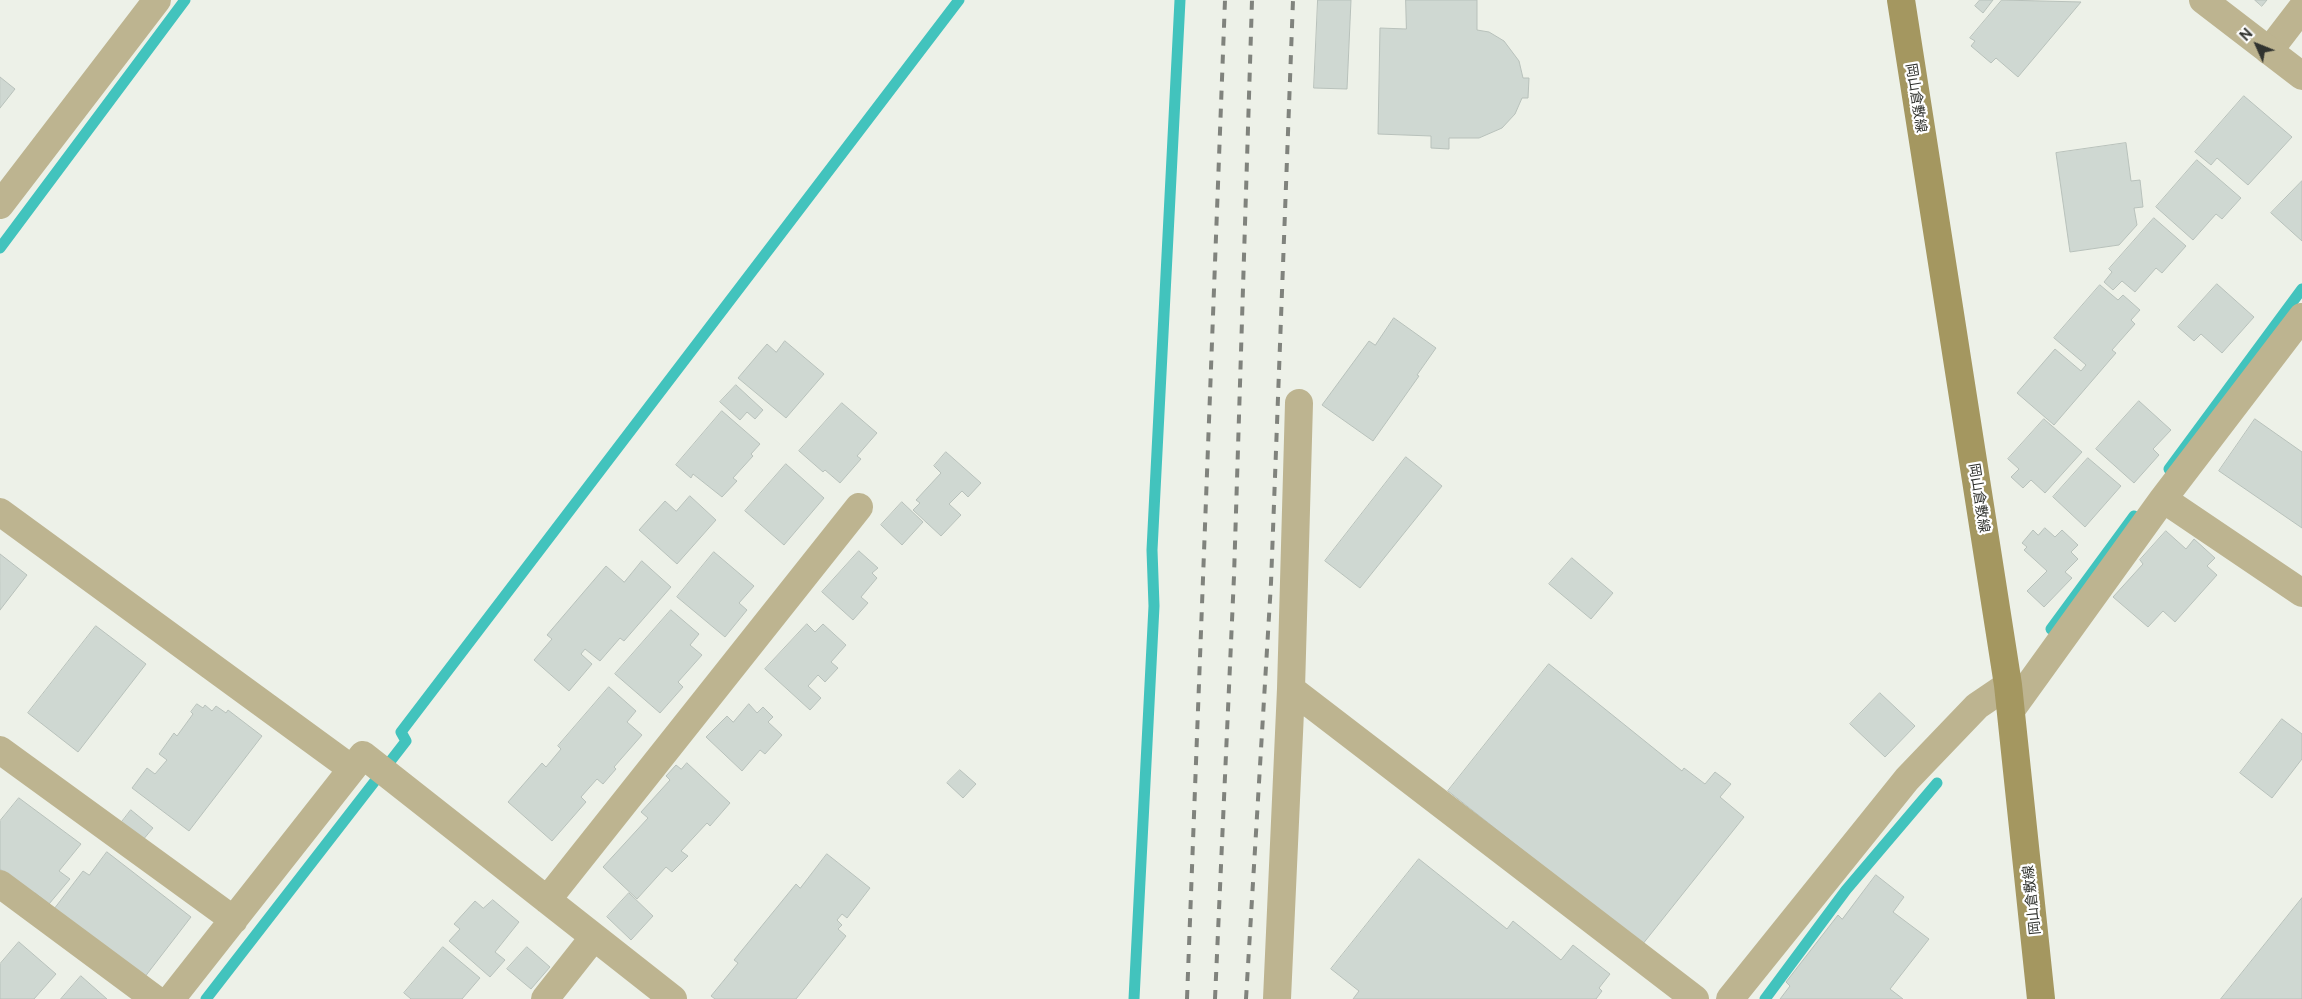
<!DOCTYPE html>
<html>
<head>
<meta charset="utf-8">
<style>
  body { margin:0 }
  #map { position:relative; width:2302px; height:999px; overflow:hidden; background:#edf1e8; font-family:"Public Sans",sans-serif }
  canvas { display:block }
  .north { position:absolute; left:2232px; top:20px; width:50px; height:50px; -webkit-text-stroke:4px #fff; paint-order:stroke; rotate:314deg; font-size:14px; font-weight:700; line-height:20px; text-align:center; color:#31332f }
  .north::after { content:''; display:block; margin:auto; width:18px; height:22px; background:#31332f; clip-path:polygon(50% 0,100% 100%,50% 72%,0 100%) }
</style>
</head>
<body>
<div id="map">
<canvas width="2302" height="999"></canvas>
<div class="north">N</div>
</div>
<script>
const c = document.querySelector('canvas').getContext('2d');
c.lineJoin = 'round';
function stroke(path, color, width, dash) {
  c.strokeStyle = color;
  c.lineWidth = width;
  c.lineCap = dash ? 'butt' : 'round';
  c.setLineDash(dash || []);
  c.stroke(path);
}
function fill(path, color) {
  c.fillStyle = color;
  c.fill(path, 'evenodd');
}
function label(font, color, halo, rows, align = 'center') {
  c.font = font + ' "Public Sans","Noto Sans JP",sans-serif';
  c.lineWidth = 4.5;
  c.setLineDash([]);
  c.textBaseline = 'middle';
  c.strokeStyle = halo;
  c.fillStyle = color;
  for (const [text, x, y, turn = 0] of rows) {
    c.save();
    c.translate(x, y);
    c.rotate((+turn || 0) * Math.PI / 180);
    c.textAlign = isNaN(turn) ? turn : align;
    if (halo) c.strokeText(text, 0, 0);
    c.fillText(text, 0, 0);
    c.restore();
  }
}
stroke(new Path2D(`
  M0 248 185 0
  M2169 469 2302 289
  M2051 629 2134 516
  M206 999 406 741 401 732 959 0
  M1134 999 1154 606 1152 550 1180 0
  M1765 999 1846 890 1937 783`), '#42c3bd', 11);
const building = new Path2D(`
  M1318 0H1351L1347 89 1314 88Z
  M1406 0H1477V30L1489 32 1504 41 1519 61 1523 78H1529L1528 98H1522L1515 114 1502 128 1479 138H1449V149L1431 148V136L1378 134 1380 28 1406 29Z
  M1980 0H1993L1983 13 1975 6Z
  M2002 0 2081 2 2018 77 1996 58 1991 63 1971 46 1975 41 1970 38Z
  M2255 0H2267L2262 6Z
  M0 77 15 89 0 108Z
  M2244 96 2292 137 2248 185 2217 158 2211 165 2195 152Z
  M2126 143 2131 181 2140 180 2143 207 2134 208 2137 225 2119 245 2070 252 2056 153Z
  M2197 160 2241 198 2222 219 2216 214 2193 240 2156 207Z
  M2302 181V241L2271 213Z
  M2154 218 2186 246 2162 273 2156 268 2135 292 2122 281 2113 290 2104 282 2112 272 2109 269Z
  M2217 284 2254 317 2222 353 2201 334 2194 341 2178 327Z
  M2100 285 2118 300 2123 295 2140 310 2131 320 2135 324 2112 350 2116 353 2054 425 2017 393 2055 349 2081 371 2086 365 2054 338Z
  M1394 318 1436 348 1417 375 1419 376 1373 441 1322 405 1369 341 1375 345Z
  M785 341 824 374 786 418 738 378 767 344 776 352Z
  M736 385 763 410 755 419 747 412 740 420 720 402Z
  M2139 401 2171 430 2153 449 2159 455 2134 483 2096 449Z
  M842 403 877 433 857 456 861 459 840 483 825 470 823 472 799 451Z
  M722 411 760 444 751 454 753 456 733 478 737 481 722 497 693 474 691 478 676 465Z
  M2044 419 2082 452 2045 493 2031 480 2023 488 2011 477 2019 469 2008 459Z
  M2255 419 2302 452V528L2219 471Z
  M946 452 981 483 968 497 962 491 949 504 961 515 941 536 913 510 920 503 916 500 941 473 934 466Z
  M1406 457 1442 486 1360 588 1325 561Z
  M2088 458 2121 486 2085 527 2053 497Z
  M786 464 824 498 784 545 745 511Z
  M690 496 716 520 677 564 639 530 665 501 676 511Z
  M902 502 923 522 902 545 881 525Z
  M2045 528 2055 537 2062 530 2078 545 2071 552 2078 559 2065 572 2072 578 2044 607 2027 591 2047 571 2024 550 2027 547 2022 543 2033 530 2038 535Z
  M2166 531 2186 549 2194 539 2215 558 2207 566 2217 575 2175 622 2163 611 2148 627 2113 597 2143 564 2140 560Z
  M859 551 878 568 872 573 877 578 861 597 868 603 853 620 822 592Z
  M714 552 754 586 739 603 747 610 725 637 677 597Z
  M0 554 27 575 0 610Z
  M1572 558 1613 593 1591 619 1549 584Z
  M642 561 671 587 624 641 620 638 600 661 585 649 581 654 592 664 569 691 534 660 552 639 547 635 606 566 624 582Z
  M671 610 699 634 690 645 702 655 678 682 683 687 660 713 615 674Z
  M807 624 815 632 823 624 846 645 831 662 838 668 825 682 818 675 808 686 821 698 810 710 765 669Z
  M96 626 146 664 78 752 28 713Z
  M1549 664 1682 771 1684 768 1705 784 1715 772 1731 784 1720 797 1744 817 1642 945 1448 791Z
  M609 687 636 711 627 722 642 735 614 767 616 769 603 784 597 779 581 797 586 802 552 841 508 802 542 763 546 767 561 749 558 746Z
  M1880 693 1915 726 1885 757 1850 724Z
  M197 704 203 708 205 705 212 711 216 706 226 713 228 710 262 736 189 831 132 788 147 768 155 774 167 760 159 754 174 733 177 736 193 714 191 712Z
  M749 704 757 713 763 707 773 717 768 722 782 735 765 754 760 750 742 771 706 737 727 716 733 722Z
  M2282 719 2302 734V759L2272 798 2240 773Z
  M687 763 730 803 710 826 707 823 681 851 688 856 672 872 666 867 637 899 603 867 648 818 641 812 670 780 666 776 676 765 681 769Z
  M960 770 976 784 963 798 947 783Z
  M19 798 81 844 59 871 70 879 49 904 35 893 33 895 0 869V821Z
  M131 810 153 828 142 841 121 823Z
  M107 852 191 917 144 978 54 909 83 871 89 875Z
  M827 854 870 888 847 918 842 914 837 920 842 925 838 929 846 936 796 999H715L711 996 738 963 734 960 796 884 800 888Z
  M1419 859 1507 929 1513 921 1561 960 1573 945 1610 974 1599 988 1602 991 1596 999H1353L1359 991 1331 969Z
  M1876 875 1904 897 1893 912 1929 939 1890 989 1903 999H1780L1790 986 1786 982 1838 915 1842 919Z
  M629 893 653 916 631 940 607 917Z
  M2302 898V999H2221Z
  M493 900 519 922 495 952 505 960 490 977 449 941 460 929 454 924 475 901 483 908Z
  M19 942 56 974 34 999H0V964Z
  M443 947 480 978 462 999H411L404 993Z
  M527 947 550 967 531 989 507 969Z
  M81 976 107 999H61Z`);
fill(building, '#cfd8d2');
stroke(building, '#b8c1bb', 1);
stroke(new Path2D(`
  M2269 51 2302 8
  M0 205 157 0
  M2163 499 2302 593
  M0 512 352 769
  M1291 689 1695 999
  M2011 710 2163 499 2302 317
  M0 750 234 920
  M0 884 155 999
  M547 900 859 507
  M171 999 363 755 673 999
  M545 999 594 937
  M1277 999 1291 689 1299 403
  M1730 999 1907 779 1977 706 2008 685`), '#bdb490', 28);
stroke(new Path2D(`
  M2203 0 2302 76`), '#bdb490', 28);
stroke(new Path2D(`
  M1901 0 2008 685 2041 999`), '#a49760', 28);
stroke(new Path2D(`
  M1187 999 1225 0
  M1215 999 1234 576 1252 0
  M1246 999 1271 583 1293 0`), '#80837d', 4, [9, 9]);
label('14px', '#31332f', '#fff', [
  ["岡山倉敷線",1916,98,81],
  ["岡山倉敷線",1979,498,81],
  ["岡山倉敷線",2032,900,-96]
]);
</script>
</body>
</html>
